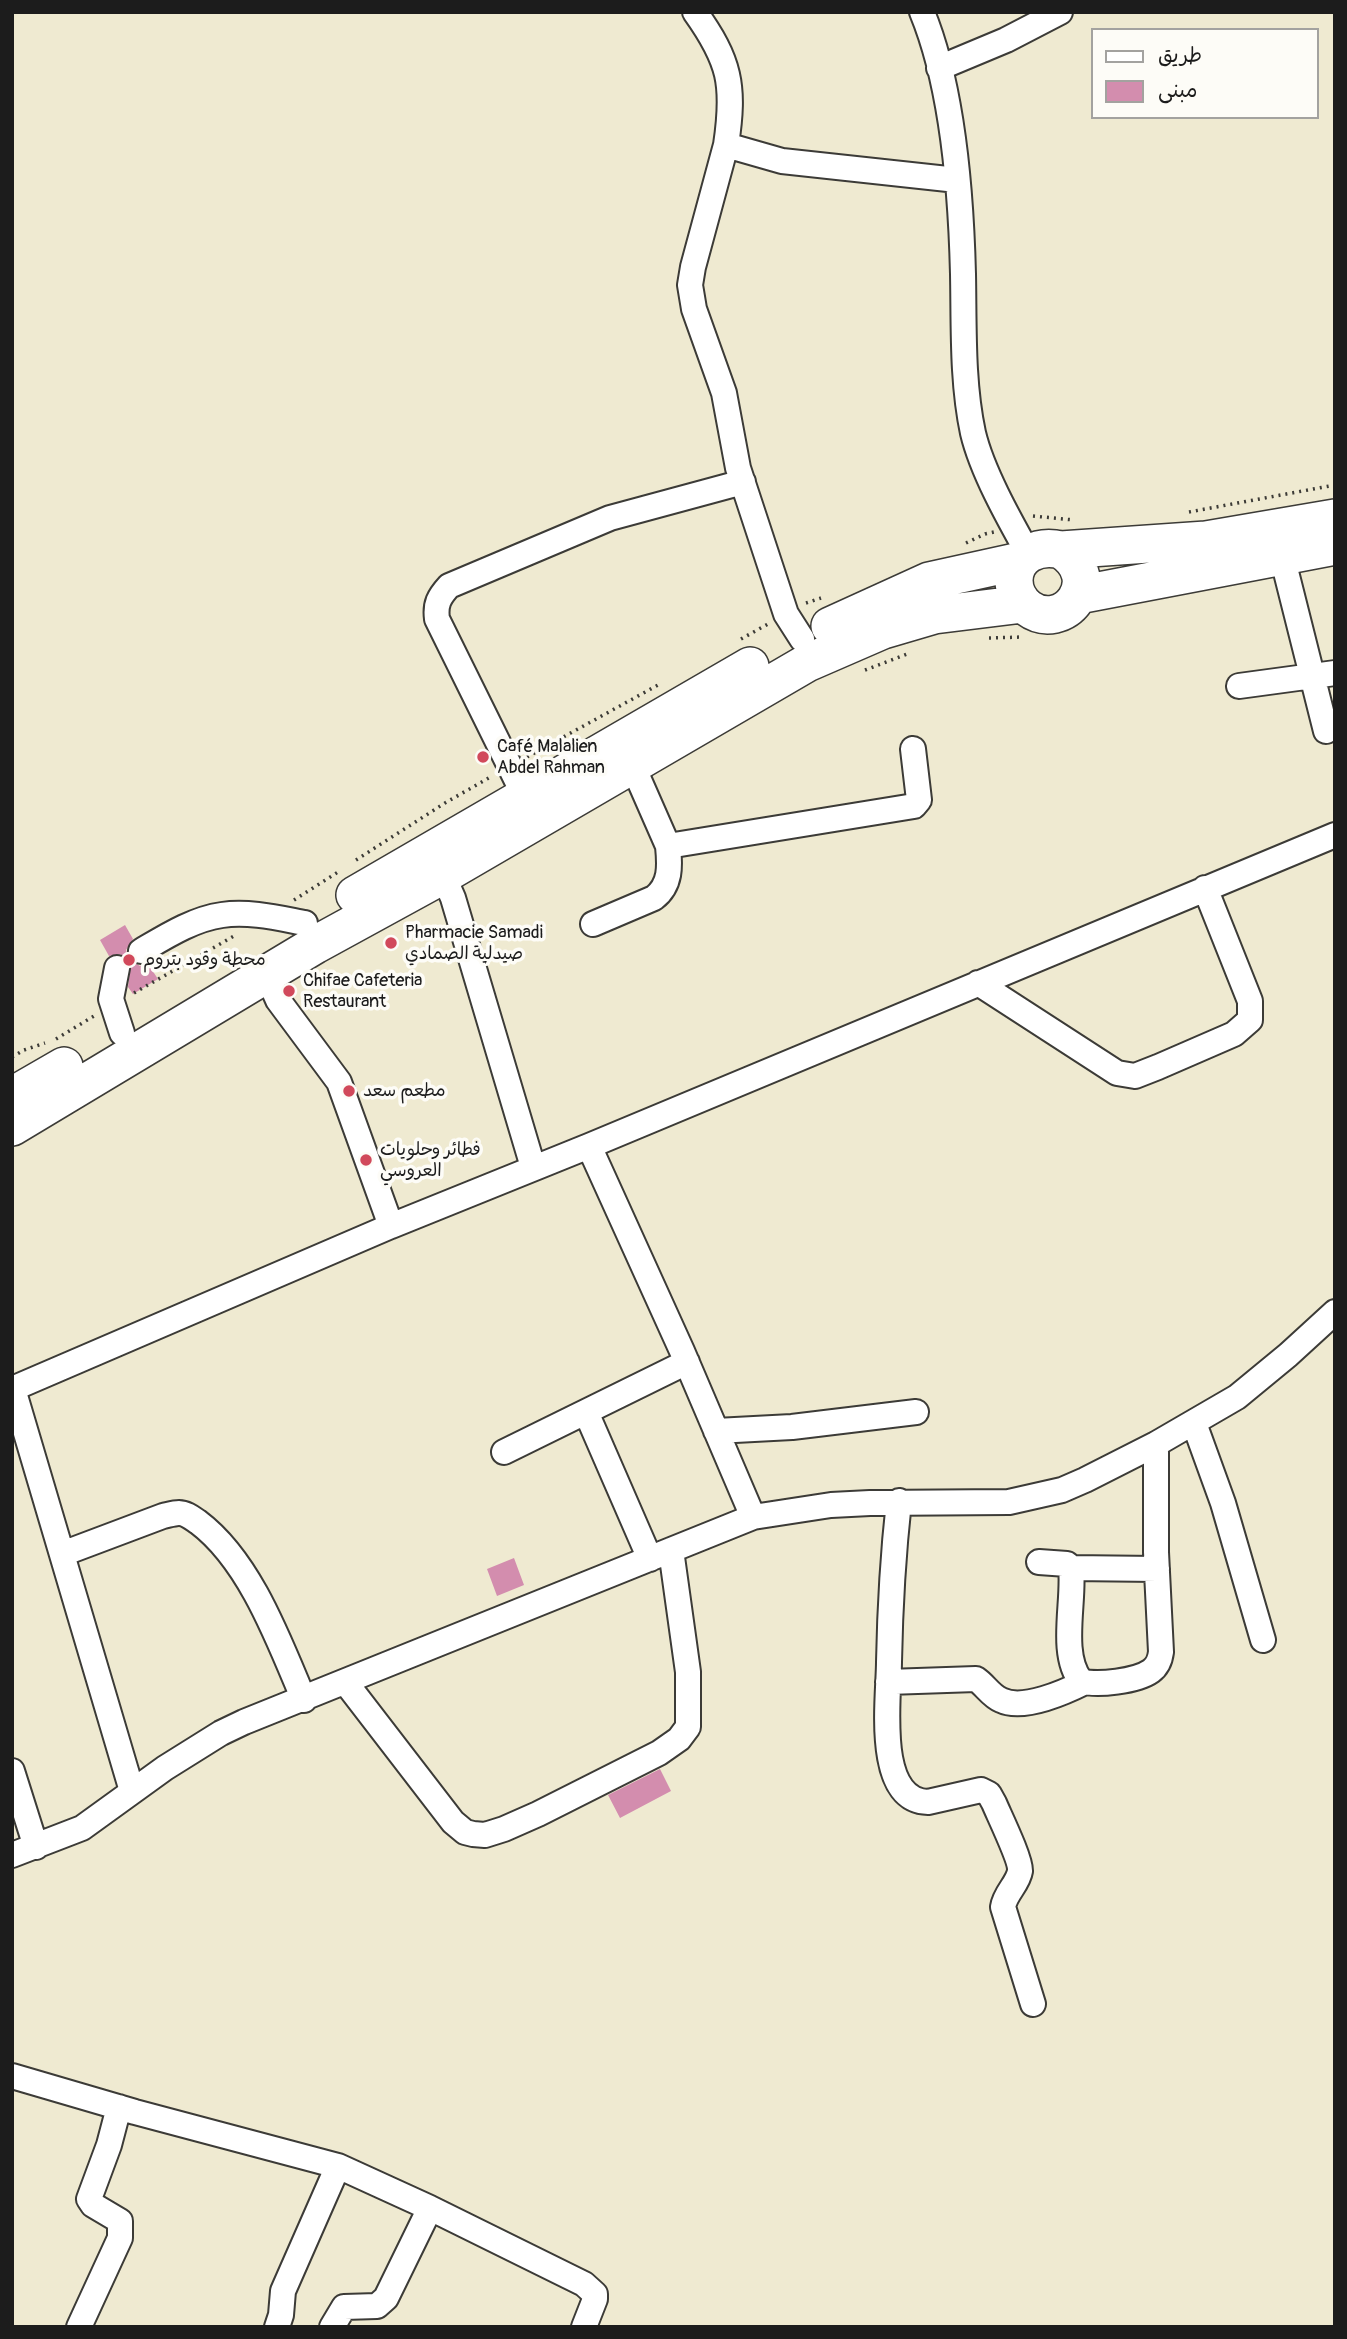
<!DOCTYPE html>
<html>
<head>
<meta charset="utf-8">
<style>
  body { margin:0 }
  #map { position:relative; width:1347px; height:2339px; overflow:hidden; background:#efead1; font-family:Pangolin,"Playpen Sans Arabic",sans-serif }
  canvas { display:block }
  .frame { position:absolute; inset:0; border:14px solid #1c1c1c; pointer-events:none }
  .legend { position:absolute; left:1091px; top:28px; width:228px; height:91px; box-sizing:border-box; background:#fdfcf7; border:2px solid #a3a29f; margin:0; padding:9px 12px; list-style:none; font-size:21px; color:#1c1c1c }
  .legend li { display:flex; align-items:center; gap:14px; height:35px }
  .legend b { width:35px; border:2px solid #a3a29f }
</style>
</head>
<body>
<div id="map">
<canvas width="1347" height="2339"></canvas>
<div class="frame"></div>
<ul class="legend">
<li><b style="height:9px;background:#fff"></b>طريق</li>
<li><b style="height:19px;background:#d38dae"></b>مبنى</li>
</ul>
</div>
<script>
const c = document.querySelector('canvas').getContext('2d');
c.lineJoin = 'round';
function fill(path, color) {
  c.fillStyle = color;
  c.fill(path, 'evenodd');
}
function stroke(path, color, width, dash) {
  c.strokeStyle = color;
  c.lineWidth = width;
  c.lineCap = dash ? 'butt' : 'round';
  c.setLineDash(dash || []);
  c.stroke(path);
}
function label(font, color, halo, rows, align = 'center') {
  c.font = font + ' Pangolin,"Playpen Sans Arabic",sans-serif';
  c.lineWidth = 7;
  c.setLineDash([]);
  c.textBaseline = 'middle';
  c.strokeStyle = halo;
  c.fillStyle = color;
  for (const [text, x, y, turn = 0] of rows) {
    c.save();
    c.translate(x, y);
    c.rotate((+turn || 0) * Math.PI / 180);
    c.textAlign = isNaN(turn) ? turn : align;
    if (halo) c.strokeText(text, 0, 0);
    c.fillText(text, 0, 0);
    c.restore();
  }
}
fill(new Path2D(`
  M125 925 133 939 126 950 129 959 140 966 148 964 158 979 133 994 128 987 131 963 120 954 109 956 100 940Z
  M514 1558 524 1585 497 1596 487 1569Z
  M660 1769 671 1791 620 1818 608 1795Z`), '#d38dae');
const minor = new Path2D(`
  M695 12C730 61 735 85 726 145L782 161 957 180
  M922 12C953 87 961 193 963 274 964 326 962 382 973 433 982 471 1009 519 1028 553
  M939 68 1006 40 1060 12
  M726 145 693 267 690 285 694 309 724 393 738 468 786 614 802 639
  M1282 556 1326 731
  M1239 686 1335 673
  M632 764 668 846 914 806 919 800 913 749
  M525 797 437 619C435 604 439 597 449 586L610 518 743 482
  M443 875 453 898 533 1167
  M593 924 654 898C671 885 670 866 668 846
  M141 951C165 937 193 919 222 915 249 911 278 918 305 923
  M117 968 111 999 122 1033
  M266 973 278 1000 339 1082 391 1226
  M978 983 1117 1073 1135 1076 1158 1067 1234 1034 1250 1020V1001L1205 888
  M589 1146 682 1351 753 1517
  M12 1389 391 1226 589 1146 1335 835
  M13 1389 132 1791
  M586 1412 650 1559
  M1194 1423 1223 1503 1263 1640
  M716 1431 792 1427 916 1412
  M504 1452 687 1362
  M899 1501C893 1555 890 1608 889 1662 889 1696 874 1801 928 1802L981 1790 989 1794 994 1803C999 1815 1021 1860 1020 1871 1018 1884 1005 1893 1003 1907L1033 2004
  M62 1554 163 1516C168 1515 174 1513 179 1513 186 1513 192 1518 198 1522 250 1561 279 1641 304 1700
  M1039 1562 1067 1564 1071 1568C1075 1600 1059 1654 1081 1681 1097 1686 1137 1681 1151 1671 1158 1666 1160 1660 1161 1652L1156 1552V1444
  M1071 1568 1157 1569
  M888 1682 976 1679C985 1685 991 1696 1001 1700 1023 1711 1065 1692 1085 1682
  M346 1683 453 1822 465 1832 473 1834 485 1835 504 1829 538 1814 659 1753 679 1739 688 1727V1672L671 1550
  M12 1771 36 1847
  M12 1855 82 1828 165 1768 221 1733 244 1722 753 1517 831 1505 870 1503 1009 1502 1062 1490 1085 1480 1156 1444 1237 1397 1288 1355 1335 1312
  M12 2076 135 2112 338 2166 430 2208 584 2284 595 2294V2299L584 2327
  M79 2327 120 2238V2221L93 2205 89 2199 109 2145 119 2107
  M277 2327 281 2315 283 2291 338 2166
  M332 2327 344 2307 377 2306 386 2298 430 2208`);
const highway = new Path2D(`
  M1061 550C1108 580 1063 634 1028 608 1019 601 1014 591 1014 580 1015 554 1039 545 1061 550L1206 540 1335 518
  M1078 595 1335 546
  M830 626 929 581 1020 561
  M355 895 750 666
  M12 1096 64 1066
  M12 1127 315 945 443 875 807 663 883 630 934 615 1023 604`);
stroke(minor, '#3c3b37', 28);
stroke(highway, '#3c3b37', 40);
stroke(new Path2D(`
  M1189 512 1335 485
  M1033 516 1074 520
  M966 543 985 534 994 532
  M806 603 821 598
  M989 638 1023 637
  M741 639 768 624
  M865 670 910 653
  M527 757 658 685
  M356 860 445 803 492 776
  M294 900 338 872
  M134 993 234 936
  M56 1039 94 1016
  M12 1057 24 1050 45 1043`), '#3c3b37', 3.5, [2, 5]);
stroke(minor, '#fff', 24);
stroke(highway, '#fff', 37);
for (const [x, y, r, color] of [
  [483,757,7,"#d1495b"],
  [391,943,7,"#d1495b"],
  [129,960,7,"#d1495b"],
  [289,991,7,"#d1495b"],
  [349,1091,7,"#d1495b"],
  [366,1160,7,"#d1495b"]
]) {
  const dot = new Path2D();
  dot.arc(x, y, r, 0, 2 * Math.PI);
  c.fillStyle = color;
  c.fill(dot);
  stroke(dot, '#fdfcf7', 2.5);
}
label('18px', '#1c1c1c', '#fdfcf7', [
  ["Café Malalien",497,747],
  ["Abdel Rahman",497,768],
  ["Pharmacie Samadi",405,933],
  ["صيدلية الصمادي",405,954],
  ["محطة وقود بتروم",143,960],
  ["Chifae Cafeteria",303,981],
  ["Restaurant",303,1002],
  ["مطعم سعد",363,1091],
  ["فطائر وحلويات",380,1150],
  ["العروسي",380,1171]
], 'left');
</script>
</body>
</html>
